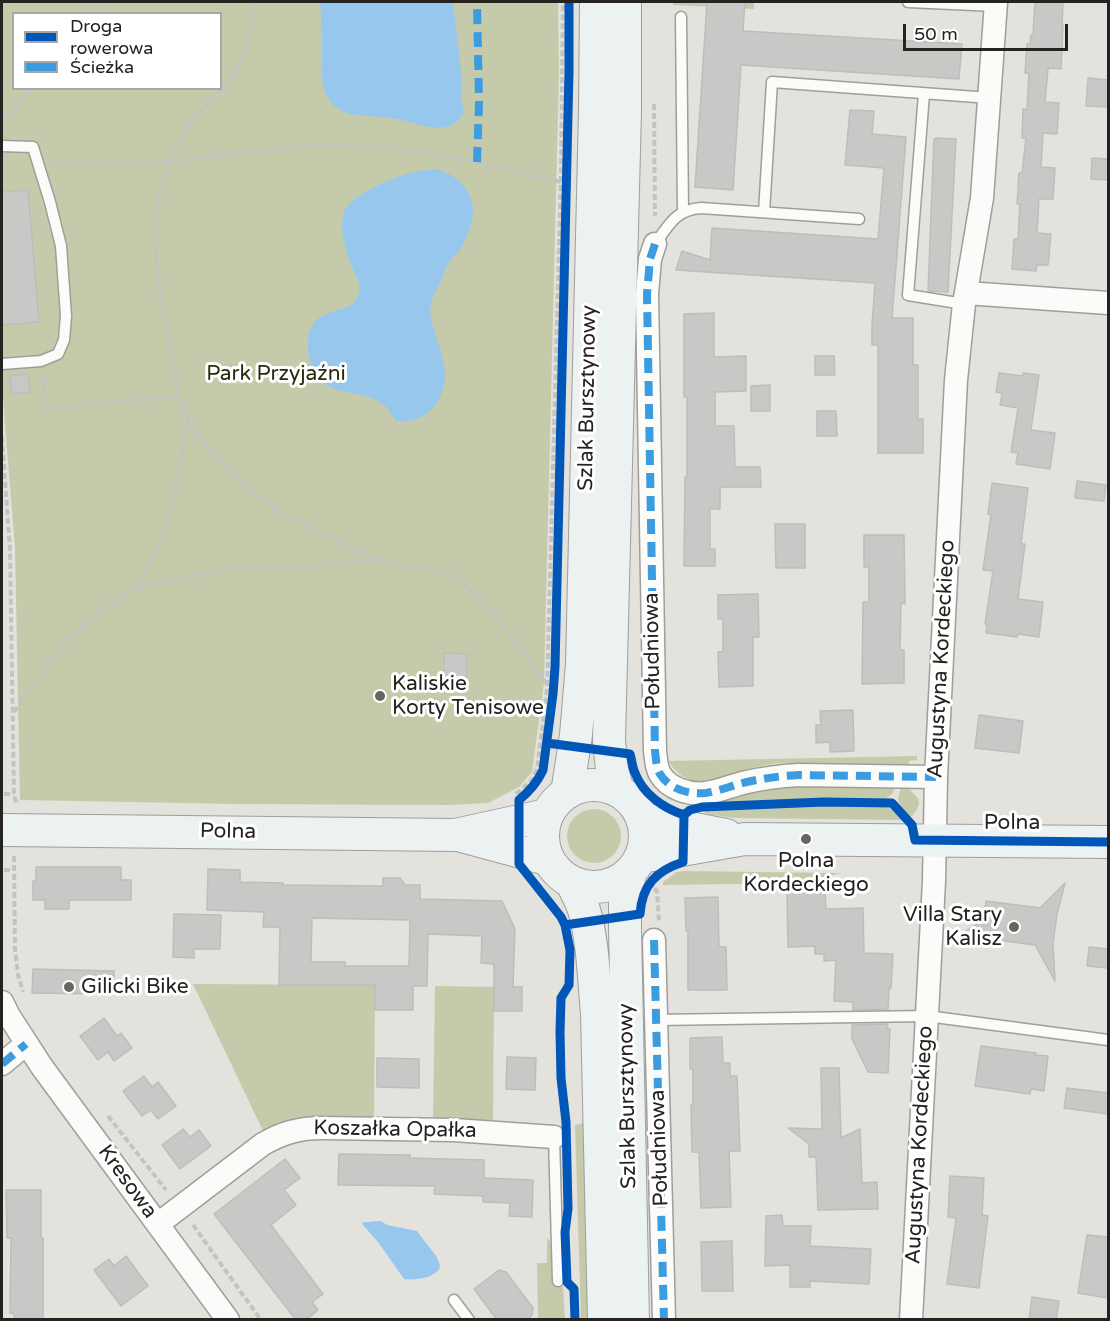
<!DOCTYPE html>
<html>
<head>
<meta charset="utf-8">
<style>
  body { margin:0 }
  #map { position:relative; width:1110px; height:1321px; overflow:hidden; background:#e3e2dc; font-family:"Varela Round",sans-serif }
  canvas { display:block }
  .frame { position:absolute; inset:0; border:3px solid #24231f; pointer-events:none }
  .legend { position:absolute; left:12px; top:12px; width:210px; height:78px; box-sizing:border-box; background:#fff; border:2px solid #a7a7a5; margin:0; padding:8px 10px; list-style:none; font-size:18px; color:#24231f }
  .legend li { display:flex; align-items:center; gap:12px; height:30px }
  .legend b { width:30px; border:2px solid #a7a7a5 }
  .scale { position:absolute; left:903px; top:24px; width:165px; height:27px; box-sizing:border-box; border:3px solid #24231f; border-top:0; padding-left:8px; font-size:18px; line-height:21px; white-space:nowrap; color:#24231f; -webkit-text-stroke:4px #fff; paint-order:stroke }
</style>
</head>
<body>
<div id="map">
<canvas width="1110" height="1321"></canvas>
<div class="frame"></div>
<ul class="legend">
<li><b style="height:8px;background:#0057b8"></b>Droga rowerowa</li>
<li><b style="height:8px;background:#3c9ce0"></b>Ścieżka</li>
</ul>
<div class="scale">50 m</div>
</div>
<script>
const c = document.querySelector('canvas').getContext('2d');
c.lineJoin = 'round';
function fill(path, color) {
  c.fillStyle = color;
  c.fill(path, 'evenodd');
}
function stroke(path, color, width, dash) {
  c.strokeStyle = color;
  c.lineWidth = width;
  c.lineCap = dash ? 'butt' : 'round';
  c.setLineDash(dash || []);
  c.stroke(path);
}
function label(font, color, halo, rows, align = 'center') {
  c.font = font + ' "Varela Round",sans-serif';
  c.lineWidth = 6;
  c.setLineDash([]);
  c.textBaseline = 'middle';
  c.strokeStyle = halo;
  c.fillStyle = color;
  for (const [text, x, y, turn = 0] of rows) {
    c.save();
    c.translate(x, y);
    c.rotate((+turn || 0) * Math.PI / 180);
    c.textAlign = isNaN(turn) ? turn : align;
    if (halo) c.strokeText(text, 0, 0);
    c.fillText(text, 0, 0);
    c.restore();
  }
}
fill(new Path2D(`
  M2 2H558L559 72 544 683 532 772 519 787 488 803 449 805 238 804 20 800 15 549 2 387ZM14 14H220V88H14Z
  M673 2H754V9L673 5Z
  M917 756V760L909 761V765L863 766 780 763C772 764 764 765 756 767 722 777 695 800 668 761Z
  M803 785 894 786V791L891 795 885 799 848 798 716 803 759 789Z
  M906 786 918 798 919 804 916 811 911 817C900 806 894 803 902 787Z
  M825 804 887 806 899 815 901 820 735 818 707 814 704 812 707 810Z
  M567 836a27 27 0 1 1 54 0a27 27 0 1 1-54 0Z
  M684 871 833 873H842L797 883 663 885V882L677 872Z
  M193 984 375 985 374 1119 286 1122 263 1131Z
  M435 986 494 987 493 1121 433 1120Z
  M584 1123 591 1319H581L575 1125Z
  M547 1238 551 1242 554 1286 563 1287 565 1319H538L537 1263H547Z`), '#c5cbaa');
fill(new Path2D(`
  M320 2H453C455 22 458 43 460 64 463 80 460 95 464 112 460 119 455 125 447 127 429 130 413 122 397 119 382 116 365 117 350 114 343 112 336 108 331 102 319 87 322 66 322 48 322 33 321 17 320 2Z
  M436 169C450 173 460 179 468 192 478 210 471 231 461 248 457 255 450 259 447 266 444 270 444 275 442 279 438 288 433 294 431 304 429 310 431 315 432 322 437 346 451 367 442 392 439 401 433 409 426 414 417 420 406 423 396 421 391 413 387 406 378 401 357 389 327 397 314 371 305 353 303 325 324 315 337 308 351 311 358 296 364 284 353 273 350 262 345 248 339 227 344 212 350 194 399 175 418 171 424 170 430 170 436 169Z
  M381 1221 387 1225 417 1231 436 1256 440 1265 439 1270C429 1279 417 1280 404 1279L378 1242 363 1225 362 1223C363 1222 378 1221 381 1221Z`), '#98c7ee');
const building = new Path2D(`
  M707 2H745L743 31 962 44 959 79 741 65 733 190 695 187Z
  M1035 2H1063L1062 25H1063L1061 69 1048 68 1045 102 1059 103 1057 134 1043 133 1041 167 1055 168 1053 199H1039L1037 233 1051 234 1048 265H1037L1036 271 1012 269 1014 239H1018L1020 204H1017L1019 173H1022L1026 138H1022L1023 109 1027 110 1029 73H1025L1027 44H1030L1031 35H1033Z
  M1088 78 1108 80V107L1086 106Z
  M850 110 874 111 872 134 906 137 892 318H913V365H918V419H923V453H878V345H872V325L875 283 676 270 682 251 710 260 712 228 878 239 884 168 845 165Z
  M936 138 956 139 948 292 928 291 934 139 936 140Z
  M1092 158 1108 159V180L1091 179Z
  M28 190 39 322 2 325V192Z
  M714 313V357L746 356V391L715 392V426H734L735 467H760L761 487H720V509H710V549H715V566H684L685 477H687V397H684V314Z
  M815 356H834L835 375H815Z
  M999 373 1023 376V373L1039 375 1031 430 1055 433 1050 469 1016 464 1018 453 1011 452 1018 408 1000 405 1002 393 996 392Z
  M28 374 30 392 12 394 10 376Z
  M770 385V411H751V386Z
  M817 411H836L837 436H817Z
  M1077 481 1106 485 1104 501 1075 498Z
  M992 483 1028 488 1021 544H1025L1018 599 1043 602 1039 637 1018 634 1017 637 986 633 987 624H985L993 571 983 570 991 515 988 514Z
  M775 524H805V568H776Z
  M864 535H904L905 604 901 603 900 650H904V683L862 684 863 602H869V567H864Z
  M758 594 759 637H753V686L719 687 718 652H723V619H718V595Z
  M444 653 467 654 466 684 443 683Z
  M853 710 854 751 830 752V742L816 743V725H821L820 711Z
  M979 715 1023 721 1019 753 975 748Z
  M36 867H121V880H131V900H69V909H45V900H33V881H36Z
  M208 869 240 870V882L283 883V885L383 886V878H400L405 885H420V899L502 901 515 929 513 987H522V1011H494V964L481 963 482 936 428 934 427 986H413V1010H375V985H279L280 927H263L264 912 207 910ZM312 918 410 920 409 966H345V962H311Z
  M1065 883 1057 914 1053 943 1055 981 1035 945 960 935 983 920 986 901 1040 908Z
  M825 891 826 909 863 908 864 953 893 954 891 988H889L888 1009 853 1010V1002L834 1001 836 960 824 961V954H815V946L788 947 787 892Z
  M718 897 719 947H726L727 990H688V931H686L685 898Z
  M174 914 221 915 220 949H194V958L173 957Z
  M1089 947 1108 949V968L1087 966Z
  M33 969 114 971V982L106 994 32 993Z
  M104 1018 117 1036 121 1033 132 1048 114 1061 108 1052 98 1060 80 1036Z
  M888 1024 887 1029H890L888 1073 868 1072 852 1039V1025Z
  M722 1037 723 1063H730V1076H737L740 1151H729L731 1207 701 1208 699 1152H692L691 1105H693V1069H690V1038Z
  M981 1046 1036 1053 1035 1055 1048 1056 1044 1091 1031 1089 1030 1094 975 1086Z
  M507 1057 536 1058 535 1090 506 1089Z
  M377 1058 419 1059V1088L377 1087Z
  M821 1068H839L841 1138 860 1129 862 1183 877 1182 878 1209 818 1210 816 1157H809V1144L788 1128 822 1129Z
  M144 1076 152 1087 158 1082 176 1106 158 1119 151 1110 142 1116 123 1091Z
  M1067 1088 1108 1093V1114L1064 1108Z
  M183 1129 190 1137 199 1130 211 1146 180 1169 162 1145Z
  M339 1154 410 1155V1158L484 1160V1178L533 1180 532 1217 509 1216 510 1203 483 1202V1196L434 1194 435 1186 338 1185Z
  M285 1159 300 1178 284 1190 296 1205 271 1225 323 1294 312 1302 318 1310 306 1320H296L214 1214Z
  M950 1176 984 1178 982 1215 988 1216 979 1288 947 1284 956 1218 948 1217Z
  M6 1190H41V1238H43V1320H15L14 1314 10 1313 11 1238H7Z
  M782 1215 783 1226H811L810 1246 871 1249 869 1284 810 1281V1287H790V1265L765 1266 766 1216Z
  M1087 1235 1108 1237V1298L1078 1293Z
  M732 1241 733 1291H702L701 1242Z
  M126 1256 148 1286 121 1306 94 1270 109 1259 114 1266Z
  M499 1270 506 1272 533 1308 532 1315 527 1320H497L474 1289Z
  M1032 1297 1059 1301 1056 1320H1029Z`);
fill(building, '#cac8c7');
stroke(building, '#bfbdbc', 1.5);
const lane = new Path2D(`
  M908 2 996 6
  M681 17 683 212
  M924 94 908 295 964 304
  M2 146 33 147 50 202 61 246 66 316 64 340 58 354 41 361 2 364
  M764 212 772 82 990 98
  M655 244C669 225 675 210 701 208L859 219
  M656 1020 927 1016 1108 1040
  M554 1137 558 1281
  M454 1300 469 1320`);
const street = new Path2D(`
  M655 244 650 259 647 294 655 751C656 759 656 767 660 774 669 789 689 795 706 793 720 791 733 785 747 782 764 778 781 776 799 775L936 777
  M966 293 1108 303
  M654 940 664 1320
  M2 1002 9 1016 42 1067 228 1320
  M2 1064 26 1044
  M158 1224 263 1144C282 1133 299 1128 322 1128L454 1130 554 1137
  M911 1320 934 881 936 777 956 380 964 304 982 198 996 2`);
const secondary = new Path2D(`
  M543 836a51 51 0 1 1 102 0a51 51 0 1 1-102 0Z
  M618 791 612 770 609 740 625 111V2
  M567 793 576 735 582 664 595 110 596 2
  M642 819 726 835
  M2 830 455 835 547 815
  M462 836 547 859
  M641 857 745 839 1108 842
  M630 873 625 902V928L633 1320
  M572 883C576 892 581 900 584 910 593 940 594 982 597 1014L604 1320`);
stroke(lane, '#9f9e9a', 13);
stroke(street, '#9f9e9a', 25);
stroke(secondary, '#9f9e9a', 34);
stroke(new Path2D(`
  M90 14 98 2
  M654 104 655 216
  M2 121 34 88
  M54 163C93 164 130 165 168 161 175 148 181 136 190 125 209 99 238 79 247 47 251 33 251 17 252 2
  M43 377 45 408 179 396
  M2 437 10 549 14 796 17 804
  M132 588C143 574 154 558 161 540 175 505 180 459 188 421
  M547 684 522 650 479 597 464 584 451 576 436 571 378 560 332 540 283 515 260 497 219 462 188 421 179 396 161 299 156 255 155 228 158 201 168 161 308 146H341L404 149 425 151 477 162 561 182
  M14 712 42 672 71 635 87 621 132 589 221 569 303 567 375 560
  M4 794H14
  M516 794 532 780 537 769 547 689 561 172 563 2
  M14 856 15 949 18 975 23 992
  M4 870H13
  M654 889 657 891 659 921
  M108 1116 166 1190
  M193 1225 261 1320`), '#c3c3c1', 4, [6, 3]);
stroke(lane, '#fbfbfa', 10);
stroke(street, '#fbfbfa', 22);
stroke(secondary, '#ecf1f2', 32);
stroke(new Path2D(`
  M477 162 479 103 477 2
  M655 244 650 259 647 294 655 751C656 759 656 767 660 774 669 789 689 795 706 793 720 791 733 785 747 782 764 778 781 776 799 775L936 777
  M654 940 664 1320
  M2 1064 26 1044`), '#3c9ce0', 8, [15, 8]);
stroke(new Path2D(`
  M569 2V72L555 667 553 694 543 770C537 783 530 791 519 800V864L561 917 565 925 570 950 569 985 561 998 560 1032 561 1078 566 1122 568 1209 565 1232 567 1282 574 1289 575 1320
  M547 743 630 754C632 760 632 767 635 773 643 794 663 808 684 815L683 862C656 871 642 885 640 914L565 925
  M684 815 690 810 702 807 824 802 892 803 912 825 915 840 1108 842`), '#0057b8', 9);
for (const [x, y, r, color] of [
  [380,696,6,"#676661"],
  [806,839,6,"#676661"],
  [1014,927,6,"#676661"],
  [69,987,6,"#676661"]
]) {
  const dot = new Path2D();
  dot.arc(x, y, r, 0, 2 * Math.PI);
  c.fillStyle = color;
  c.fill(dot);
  stroke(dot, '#fff', 2);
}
label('21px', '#272d08', '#fff', [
  ["Park Przyjaźni",276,374]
]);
label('21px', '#24231f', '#fff', [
  ["Szlak Bursztynowy",588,398,-89],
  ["Południowa",653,651,-91],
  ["Augustyna Kordeckiego",942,659,-87],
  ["Polna",1012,823],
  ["Polna",228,832,1],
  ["Szlak Bursztynowy",628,1096,-91],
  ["Koszałka Opałka",395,1130,1],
  ["Augustyna Kordeckiego",920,1145,-87],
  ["Południowa",660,1148,-92],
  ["Kresowa",127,1182,54]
]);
label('21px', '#24231f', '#fff', [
  ["Kaliskie",392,684],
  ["Korty Tenisowe",392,708],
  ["Polna",806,861,"center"],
  ["Kordeckiego",806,885,"center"],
  ["Villa Stary",1002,915,"right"],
  ["Kalisz",1002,939,"right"],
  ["Gilicki Bike",81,987]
], 'left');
</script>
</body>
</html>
